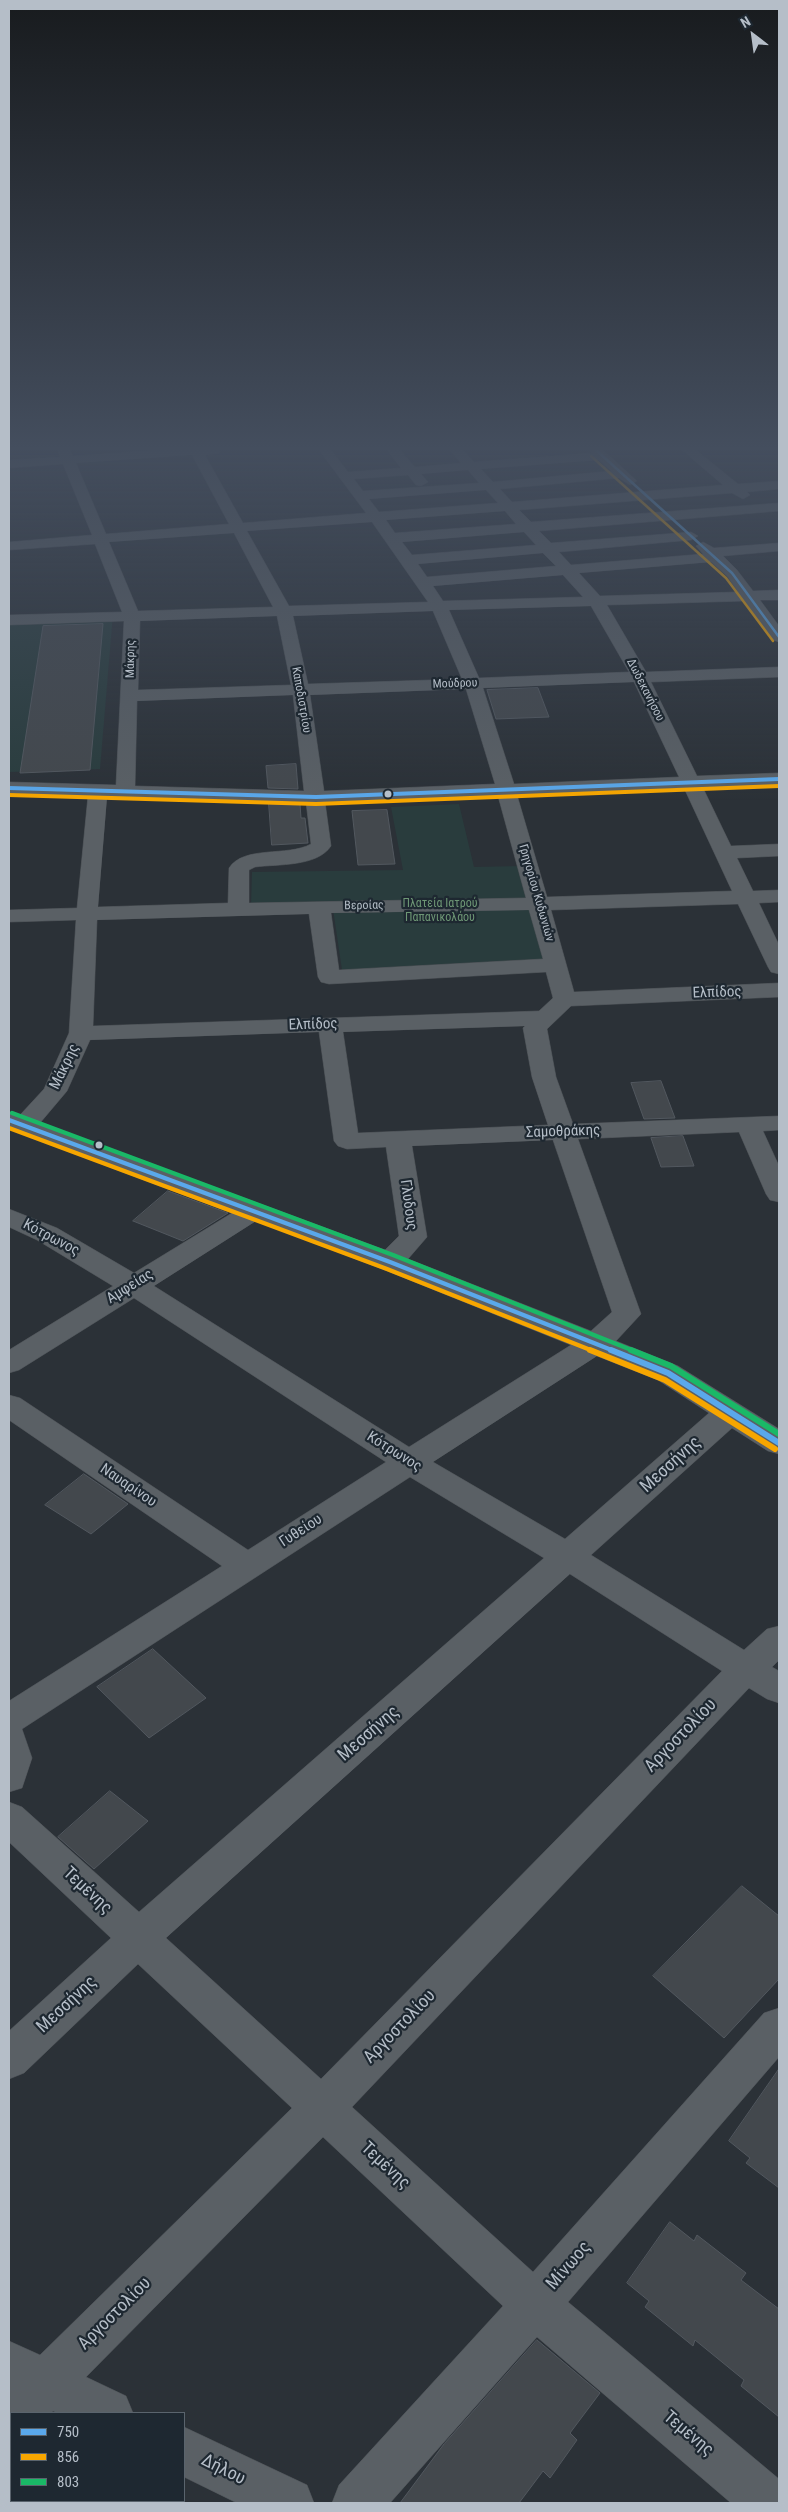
<!DOCTYPE html>
<html>
<head>
<meta charset="utf-8">
<style>
  body { margin:0 }
  #map { position:relative; width:788px; height:2512px; overflow:hidden; background:#2b3137; font-family:"Roboto Condensed",sans-serif }
  canvas { display:block }
  .frame { position:absolute; inset:0; border:10px solid #b5bec8; pointer-events:none }
  .legend { position:absolute; left:10px; top:2412px; width:175px; height:90px; box-sizing:border-box; background:#1e2831; border:1px solid #5a646d; margin:0; padding:6px 9px; list-style:none; font-size:15px; color:#b5bec8 }
  .legend li { display:flex; align-items:center; gap:10px; height:25px }
  .legend b { width:25px; border:1px solid #5a646d }
  .north { position:absolute; left:728px; top:10px; width:50px; height:50px; -webkit-text-stroke:4px #1e2831; paint-order:stroke; rotate:330deg; font-size:14px; font-weight:700; line-height:20px; text-align:center; color:#b5bec8 }
  .north::after { content:''; display:block; margin:auto; width:18px; height:22px; background:#b5bec8; clip-path:polygon(50% 0,100% 100%,50% 72%,0 100%) }
</style>
</head>
<body>
<div id="map">
<canvas width="788" height="2512"></canvas>
<div class="frame"></div>
<ul class="legend">
<li><b style="height:6px;background:#5aa8eb"></b>750</li>
<li><b style="height:6px;background:#f7a600"></b>856</li>
<li><b style="height:6px;background:#1ab867"></b>803</li>
</ul>
<div class="north">N</div>
</div>
<script>
const c = document.querySelector('canvas').getContext('2d');
c.lineJoin = 'round';
function fill(path, color) {
  c.fillStyle = color;
  c.fill(path, 'evenodd');
}
function stroke(path, color, width, dash) {
  c.strokeStyle = color;
  c.lineWidth = width;
  c.lineCap = dash ? 'butt' : 'round';
  c.setLineDash(dash || []);
  c.stroke(path);
}
function label(font, color, halo, rows, align = 'center') {
  c.font = font + ' "Roboto Condensed",sans-serif';
  c.lineWidth = 4.5;
  c.setLineDash([]);
  c.textBaseline = 'middle';
  c.strokeStyle = halo;
  c.fillStyle = color;
  for (const [text, x, y, turn = 0] of rows) {
    c.save();
    c.translate(x, y);
    c.rotate((+turn || 0) * Math.PI / 180);
    c.textAlign = isNaN(turn) ? turn : align;
    if (halo) c.strokeText(text, 0, 0);
    c.fillText(text, 0, 0);
    c.restore();
  }
}
fill(new Path2D(`
  M113 614 100 769 9 772V618Z
  M459 804 474 867 520 866 546 961 342 970 332 902 251 905 252 872 403 870 391 807Z`), '#293c3d');
const building = new Path2D(`
  M103 624 90 770 20 773 43 626Z
  M538 688 549 717 496 719 487 690Z
  M296 764 298 789 268 788 266 766Z
  M269 803 300 804 301 818H305L308 843 272 845Z
  M387 810 395 864 358 865 352 811Z
  M661 1081 675 1118 644 1119 631 1083Z
  M683 1136 694 1166 661 1167 651 1138Z
  M168 1191 228 1213 183 1241 133 1221Z
  M84 1474 128 1504 91 1534 45 1505Z
  M153 1649 206 1698 149 1738 97 1687Z
  M110 1791 148 1821 94 1869 58 1837Z
  M742 1886 779 1916V1979L724 2038 653 1976Z
  M779 2069V2188L746 2163 750 2158 729 2141Z
  M670 2222 694 2241 697 2235 746 2273 741 2280 779 2309V2417L741 2386 744 2380 695 2340 693 2346 645 2307 649 2301 627 2283Z
  M537 2340 600 2393 570 2433 577 2440 550 2478 543 2471 519 2503H400L444 2444Z`);
fill(building, '#43484d');
stroke(building, '#52585f', 1);
const minor = new Path2D(`
  M58 450H70L73 456 162 450H220L219 453 205 455 243 523 366 513 319 450H331L348 472 401 468 387 450H400L415 467 461 463 450 450H463L474 462 592 453 590 450H603L637 481 630 485 619 478 500 489 512 502 723 485 682 450H696L738 484 779 481V489L747 492 750 495 743 499 732 493 519 510 531 522 779 503V511L539 531 551 543 691 532 698 536 691 540 559 552 571 565 703 554 696 546 703 542 714 548 779 543V551L723 556 737 570 753 591 779 590V600H760L779 626V642L773 640 744 601 607 605 646 672 779 667V677L651 682 697 776 779 773V785L703 788 731 846 779 844V856L737 858 753 891 779 890V902L759 903 779 945V974L771 972 768 967 738 904 551 910 574 992 779 983V997L571 1006 547 1029 556 1077 573 1124 779 1116V1130L763 1131 779 1166V1202L770 1200 766 1194 739 1132 578 1139 641 1314 616 1341 678 1366 779 1429V1454L768 1451 732 1428 591 1555 744 1650 767 1629 779 1626V1660L772 1667 779 1671V1703L767 1699 749 1688 352 2107 533 2272 764 2013 779 2008V2057L568 2302 779 2479V2503H731L537 2337 390 2503H332L339 2485 503 2306 323 2137 86 2377 126 2396 133 2413H57L53 2411 51 2413H11V2434L9 2433V2341L40 2355 292 2108 138 1964 24 2073 9 2079V2031L111 1938 9 1842V1802L22 1807 139 1912 544 1558 410 1477 22 1729 32 1758 22 1788 9 1792V1701L222 1566 9 1420V1395L20 1398 248 1550 386 1462 134 1298 19 1370 9 1373V1350L113 1286 37 1240 9 1227V1209L57 1228 134 1273 232 1213 9 1129V1113L20 1115 44 1089 69 1033 76 920 9 922V910L77 908 88 796 9 794V782L116 785 124 621 9 625V615L122 612 95 544 9 550V542L92 535 63 464 9 468V460L60 457ZM192 455 229 524 106 534 76 463ZM599 460 611 471 493 482 481 469ZM468 470 479 483 363 491 354 479 408 475 416 485 421 486 428 482 421 474ZM486 490 498 503 379 512 369 499ZM505 511 516 524 395 533 386 520ZM372 522 428 602 289 606 247 531ZM524 532 536 545 412 555 402 542ZM234 533 273 607 138 611 109 542ZM543 553 556 566 427 577 418 564ZM711 562 727 576 738 592 600 596 579 573ZM563 575 583 597 443 601 433 586ZM591 606 629 672 479 678 449 610ZM433 611 462 679 308 684 293 616ZM277 616 291 685 138 690 140 621ZM634 682 679 777 514 784 483 688ZM466 689 495 784 324 791 310 695ZM293 695 304 791 135 786 137 701ZM684 788 732 891 547 897 517 795ZM498 796 526 898 249 903V870L255 867C278 864 317 867 331 846L325 802ZM107 797 306 802 311 844C287 857 244 845 229 868L228 903 98 907ZM529 910 543 959 339 970 331 913ZM309 914 318 977 321 982 329 984 546 972 553 998 539 1011 93 1026 97 920ZM525 1026 523 1028 532 1077 548 1125 358 1133 343 1032ZM319 1032 334 1141 338 1146 347 1149 386 1147 399 1236 385 1250 40 1123 67 1091 90 1040ZM553 1140 612 1312 591 1331 408 1259 427 1237 412 1146ZM256 1221 380 1268 571 1345 409 1447 154 1286ZM597 1356 658 1380 709 1413 565 1539 433 1462ZM570 1574 722 1671 321 2079 166 1938Z
  M184 2427 307 2485 314 2503H237L184 2477Z`);
stroke(minor, '#484d52', 1);
fill(minor, '#5a6065');
stroke(new Path2D(`
  M596 450 732 573 779 637`), '#5aa8eb', 2.5);
stroke(new Path2D(`
  M9 788 316 797 779 779`), '#5aa8eb', 4);
stroke(new Path2D(`
  M9 1120 390 1262 614 1351`), '#5aa8eb', 4.5);
stroke(new Path2D(`
  M611 1350 668 1373 779 1443`), '#5aa8eb', 6);
stroke(new Path2D(`
  M591 456 726 578 773 641`), '#f7a600', 2.5);
stroke(new Path2D(`
  M9 795 316 804 779 786`), '#f7a600', 4);
stroke(new Path2D(`
  M9 1128 387 1269 593 1351`), '#f7a600', 4.5);
stroke(new Path2D(`
  M590 1350 665 1380 775 1449`), '#f7a600', 6);
stroke(new Path2D(`
  M12 1113 393 1255 634 1351`), '#1ab867', 4.5);
stroke(new Path2D(`
  M631 1350 671 1366 779 1434`), '#1ab867', 6);
const sky = c.createLinearGradient(0, 0, 0, 801);
sky.addColorStop(0, '#181b1e');
sky.addColorStop(0.56, '#444e5e');
sky.addColorStop(1, '#444e5e00');
c.fillStyle = sky;
c.fillRect(0, 0, 788, 801);
for (const [x, y, r, color] of [
  [388,794,4.5,"#b5bec8"],
  [99,1145,4.5,"#b5bec8"]
]) {
  const dot = new Path2D();
  dot.arc(x, y, r, 0, 2 * Math.PI);
  c.fillStyle = color;
  c.fill(dot);
  stroke(dot, '#1e2831', 2);
}
label('12px', '#b5bec8', '#1e2831', [
  ["Μάκρης",131,659,-89],
  ["Μούδρου",455,684,-2],
  ["Δωδεκανήσου",645,690,63],
  ["Καποδιστρίου",301,700,80],
  ["Γρηγορίου Κυδωνιών",536,893,74],
  ["Βεροίας",364,906,-1]
]);
label('12px', '#6e9775', '#1e2831', [
  ["Πλατεία Ιατρού",440,904],
  ["Παπανικολάου",440,918]
]);
label('15px', '#b5bec8', '#1e2831', [
  ["Ελπίδος",717,993,-2],
  ["Ελπίδος",313,1025,-2],
  ["Μάκρης",65,1067,-64],
  ["Σαμοθράκης",563,1132,-2],
  ["Γλυδους",408,1205,82],
  ["Κότρωνος",51,1238,28],
  ["Αμφείας",130,1287,-32],
  ["Κότρωνος",394,1452,32],
  ["Ναυαρίνου",128,1486,34],
  ["Γυθείου",301,1531,-33]
]);
label('18px', '#b5bec8', '#1e2831', [
  ["Μεσσήνης",671,1465,-42],
  ["Μεσσήνης",369,1734,-41],
  ["Αργοστολίου",681,1736,-46],
  ["Τεμένης",87,1891,43],
  ["Μεσσήνης",67,2005,-43],
  ["Αργοστολίου",400,2027,-46],
  ["Τεμένης",385,2166,43],
  ["Μίνωος",569,2266,-49],
  ["Αργοστολίου",115,2314,-45],
  ["Τεμένης",688,2434,40],
  ["Δήλου",223,2470,27]
]);
</script>
</body>
</html>
